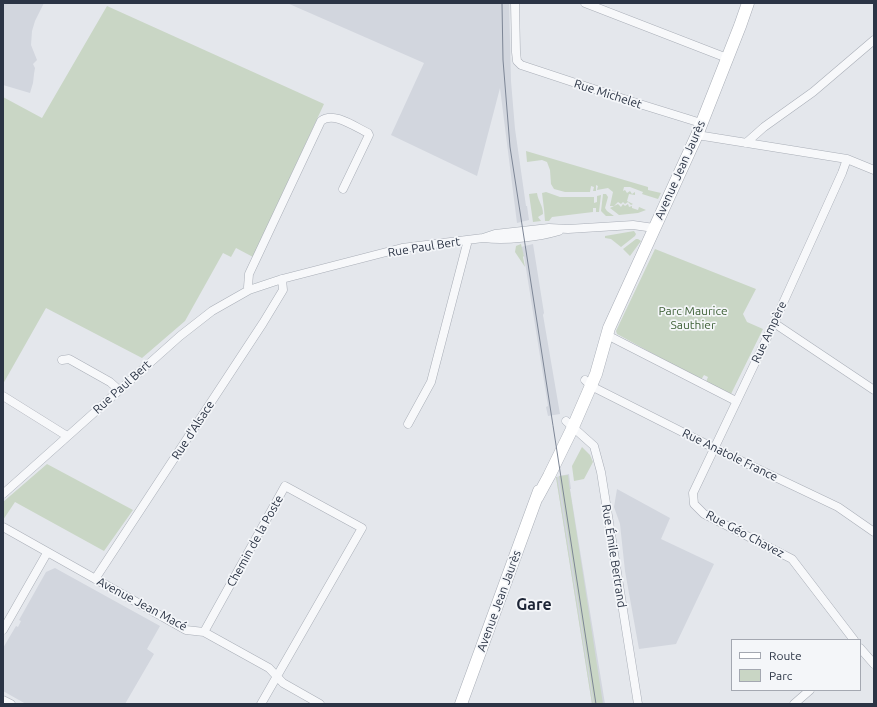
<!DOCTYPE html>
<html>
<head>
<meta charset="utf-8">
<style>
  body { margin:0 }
  #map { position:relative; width:877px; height:707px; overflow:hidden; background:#e4e7ec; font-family:Ubuntu,sans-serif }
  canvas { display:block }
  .frame { position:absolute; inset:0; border:4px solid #2b3445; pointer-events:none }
  .legend { position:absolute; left:731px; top:639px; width:130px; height:52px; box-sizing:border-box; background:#f4f6f9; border:1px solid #a4a8b1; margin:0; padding:5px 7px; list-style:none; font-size:12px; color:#2b3445 }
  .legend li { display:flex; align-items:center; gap:8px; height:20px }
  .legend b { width:20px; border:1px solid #a4a8b1 }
</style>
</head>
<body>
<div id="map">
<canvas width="877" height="707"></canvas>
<div class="frame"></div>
<ul class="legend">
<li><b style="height:5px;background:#fff"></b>Route</li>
<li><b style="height:11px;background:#c9d6c5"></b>Parc</li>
</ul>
</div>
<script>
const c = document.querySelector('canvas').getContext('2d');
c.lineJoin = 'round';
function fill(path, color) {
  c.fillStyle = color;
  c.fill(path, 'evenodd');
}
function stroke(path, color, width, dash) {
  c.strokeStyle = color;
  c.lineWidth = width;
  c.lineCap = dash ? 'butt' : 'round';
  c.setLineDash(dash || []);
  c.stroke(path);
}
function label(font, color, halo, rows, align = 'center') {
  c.font = font + ' Ubuntu,sans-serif';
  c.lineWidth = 3.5;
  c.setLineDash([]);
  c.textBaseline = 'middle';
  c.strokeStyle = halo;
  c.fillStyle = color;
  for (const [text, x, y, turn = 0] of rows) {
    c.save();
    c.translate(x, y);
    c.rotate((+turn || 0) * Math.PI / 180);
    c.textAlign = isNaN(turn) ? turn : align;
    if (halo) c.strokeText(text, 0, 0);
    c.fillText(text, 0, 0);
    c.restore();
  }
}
fill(new Path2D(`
  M3 3H44L35 21 32 31 31 45 37 60 33 64 35 68 34 74 33 83 30 93 3 85Z
  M287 3H509L511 81 515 129 526 206H527L529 220 517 223 500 88 477 176 391 135 424 63Z
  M533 244 544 313 543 315 560 414 548 416 546 407 548 406 524 256 521 247Z
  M569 474 571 489H570L605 704H592L556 477Z
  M617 489 670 518 661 539 714 564 676 644 639 649 625 571 620 524 614 507Z
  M55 568 160 626 147 649 154 654 125 704H26L3 691V648L16 626 18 627 21 621 19 620 46 572Z`), '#d2d6de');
fill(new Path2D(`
  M107 6 324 104 253 257 236 248 231 257 223 253 185 321 142 358 46 308 3 384V97L42 118Z
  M526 151 648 187V190L661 193 658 199 642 194 643 192 630 187H624L623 191 625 190 627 193 630 191 632 194 635 192V195L629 194 627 201 633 204 631 205 628 202 625 204 623 202 621 204 618 202 614 206H610L613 192 608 188 597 190 598 186 596 185V191H593L594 187 591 186 590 192H565L554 189 551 184 550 170 547 162 542 160 527 162Z
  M546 192 560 197H594V203L597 202V196L601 195 599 212H596V208H593V212L552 217 549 221H545L544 209 542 193Z
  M537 193C538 201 543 205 543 214L538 217 541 221 533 222 529 194Z
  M603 194H606L608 197 605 208 607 211 614 216H606L601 211Z
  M618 204 621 207 623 204 625 206 628 204 629 207 632 206V208L638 210 639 207 646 210 638 213 619 215 610 208Z
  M634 231 636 234 635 236 621 247 611 239 605 238V236Z
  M636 239H638L641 241 630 256 623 249Z
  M521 244 524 256 523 257 525 267 515 252 516 246Z
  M655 249 756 289 743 314 747 322 763 329 731 394 706 382 708 377 704 375 701 380 617 334 616 331Z
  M582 447 590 455 593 462 584 479 574 481 572 466Z
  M47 464 133 510 104 551 15 502 3 520V502Z
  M568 475 569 484 603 704H594L559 476Z
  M556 477H557L593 704H592Z`), '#c9d6c5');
const minor = new Path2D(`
  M515 3 516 52 517 61 521 65 630 101 701 123
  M585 3 727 58
  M697 135 847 159 874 170
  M746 143 764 127 813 92 874 40
  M847 159 842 173 774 323 693 493 694 504 704 514 792 559 854 640
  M484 238C505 241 539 237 559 231
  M249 290 248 287 249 274 321 121C334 111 355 127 368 133L369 135 343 189
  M774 323 874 390
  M607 335 736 401
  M62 360 69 359 110 382 119 390
  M585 380 591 386 597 389 714 448 838 507 874 532
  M3 396 67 436
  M566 421 594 446 601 472 638 704
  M408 424 431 382 468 240
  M3 494 180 336 212 311 249 290 282 279 402 248 483 238 495 234 549 228 568 229 633 225 654 228
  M3 527 186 630 204 632 269 668 283 683 320 704
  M95 579 263 323 283 290 282 279
  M3 630 47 553
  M204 632 285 486 362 528 261 704
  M860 648 874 664
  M3 700 11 704
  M794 704 810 690`);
const secondary = new Path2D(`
  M537 498 549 476 573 427 596 374 609 328 697 135 740 26 748 3
  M461 704 539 491`);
stroke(minor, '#a9aeb7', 9);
stroke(secondary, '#a9aeb7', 13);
stroke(minor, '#f7f8fa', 8);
stroke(secondary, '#fff', 12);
stroke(new Path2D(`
  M502 3 503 60 510 147 596 704`), '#7d8696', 1);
label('12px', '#2b3445', '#f4f6f9', [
  ["Rue Michelet",608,94,18],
  ["Avenue Jean Jaurès",680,170,-66],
  ["Rue Paul Bert",424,247,-9],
  ["Rue Ampère",769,332,-65],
  ["Rue Paul Bert",122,387,-42],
  ["Rue d'Alsace",193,430,-57],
  ["Rue Anatole France",730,455,26],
  ["Rue Géo Chavez",745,534,28],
  ["Chemin de la Poste",255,541,-61],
  ["Rue Émile Bertrand",614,556,81],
  ["Avenue Jean Jaurès",499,601,-70],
  ["Avenue Jean Macé",142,604,28]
]);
label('12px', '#3f6138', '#f4f6f9', [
  ["Parc Maurice",693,311],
  ["Sauthier",693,325]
]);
label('bold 16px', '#1d2536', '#f4f6f9', [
  ["Gare",534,605]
]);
</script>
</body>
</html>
